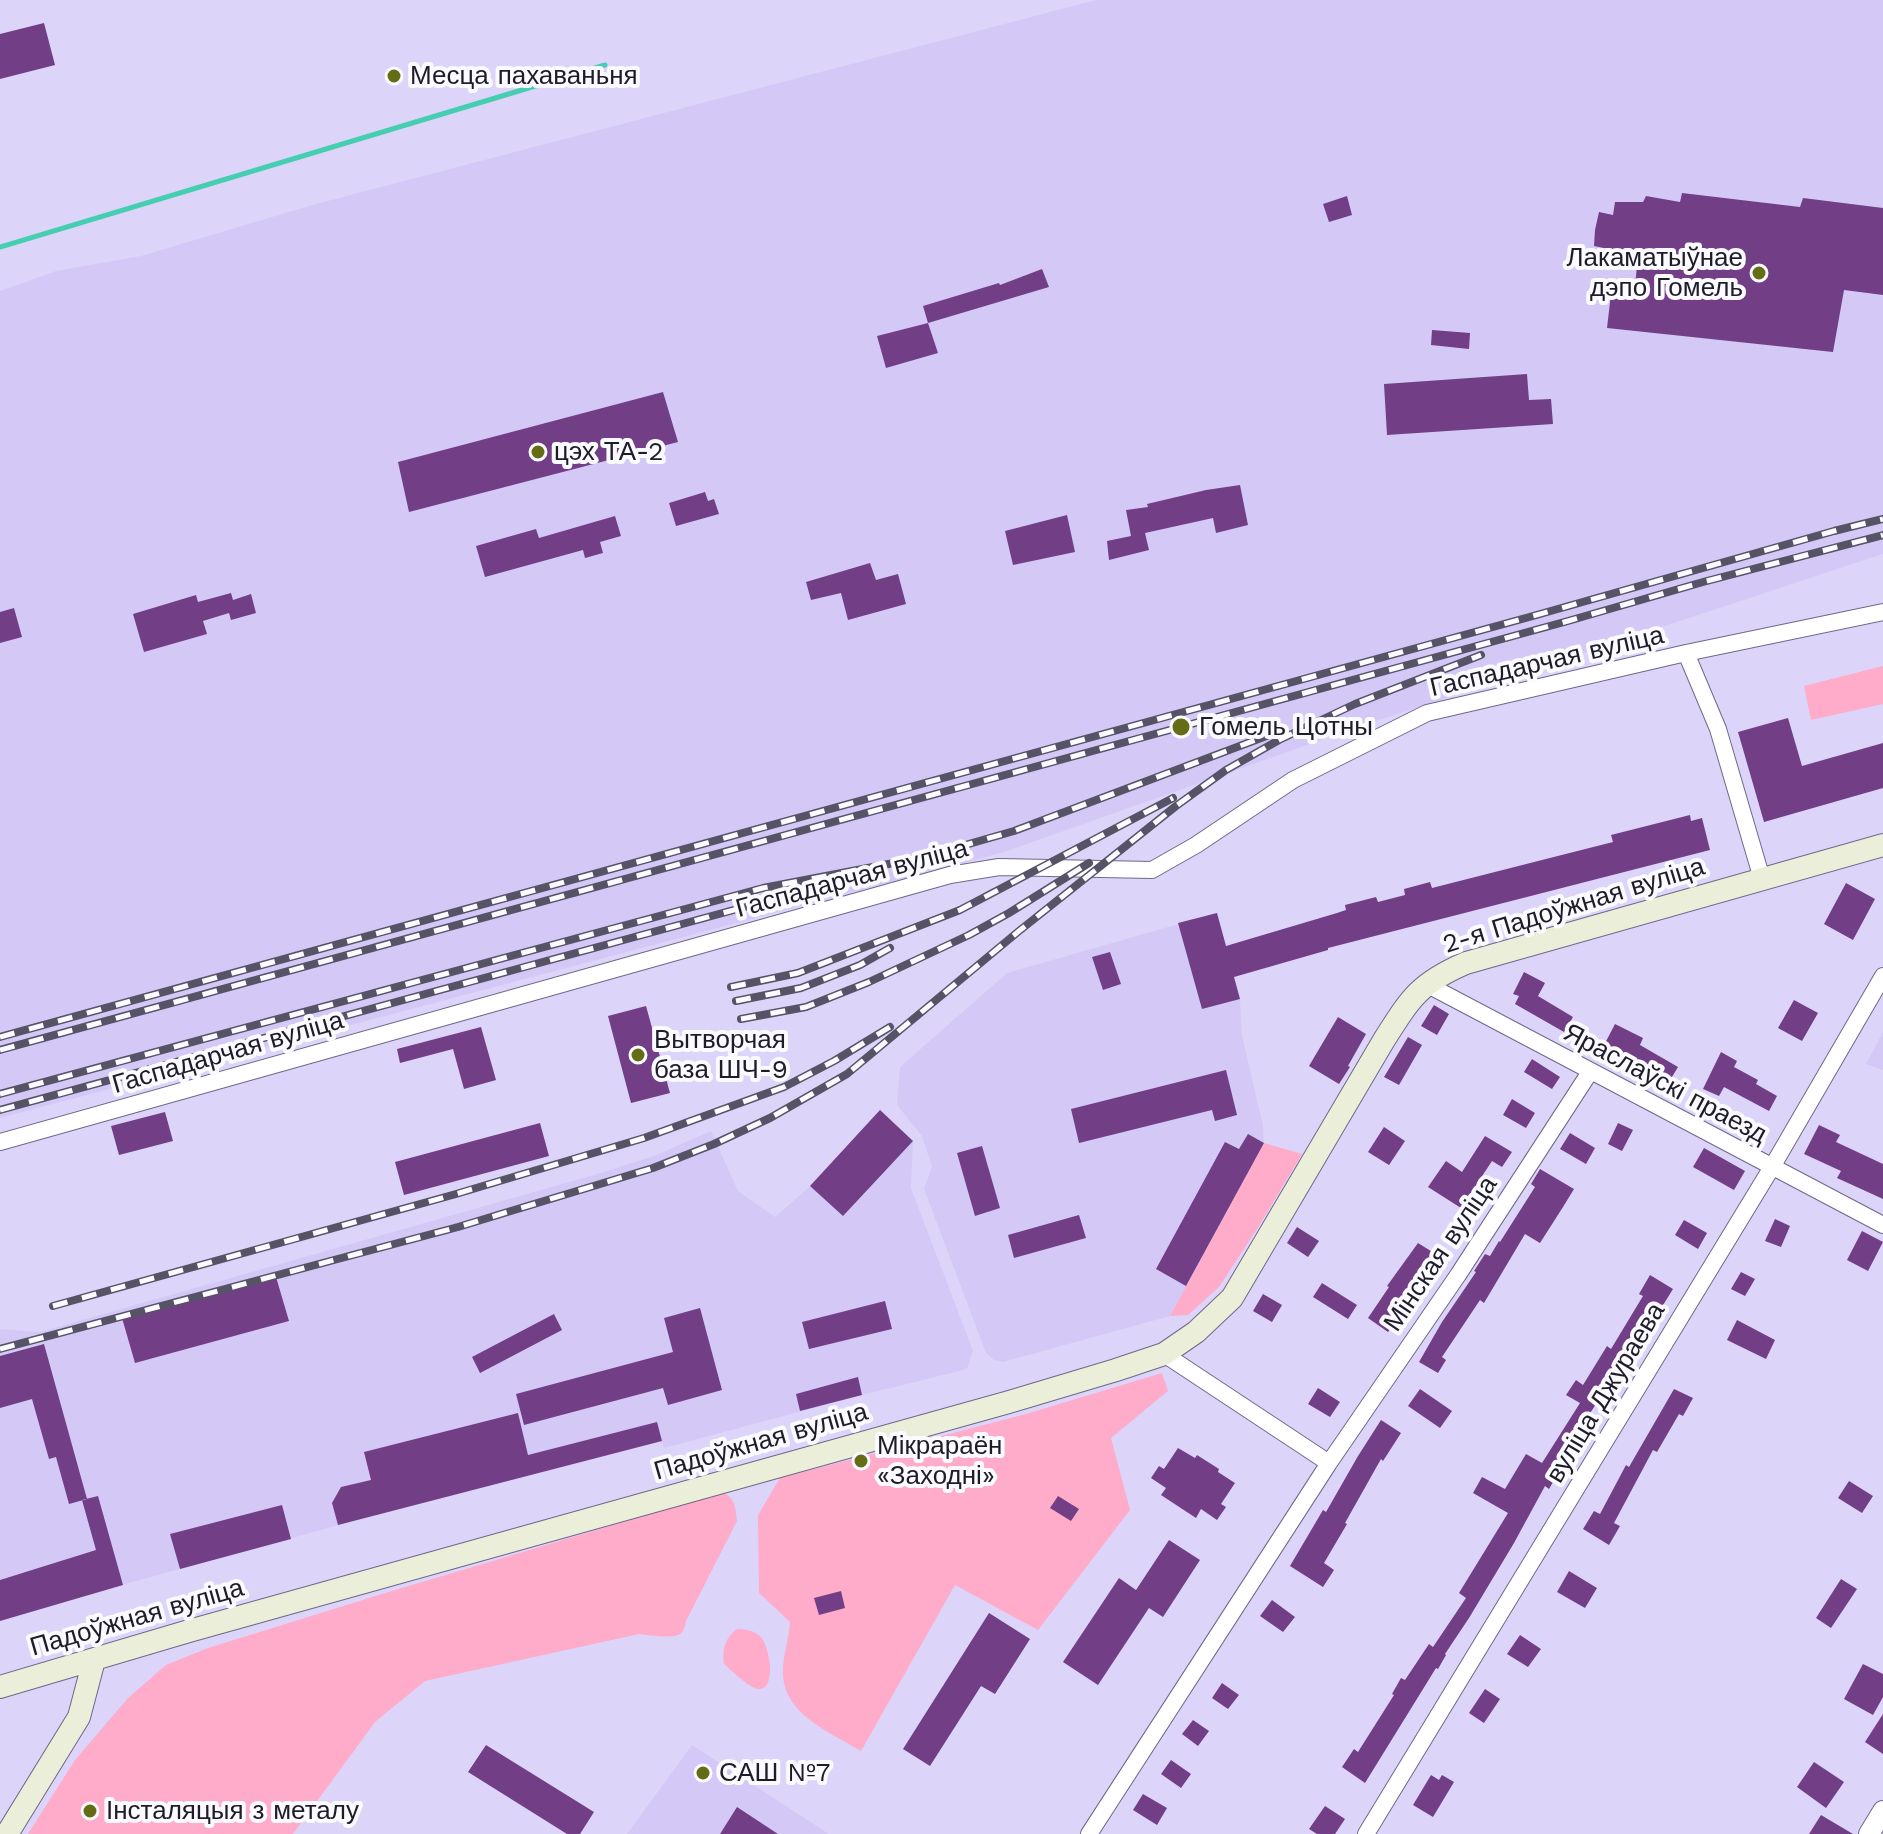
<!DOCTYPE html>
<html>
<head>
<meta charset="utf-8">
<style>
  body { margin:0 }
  canvas { display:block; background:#dcd4f9 }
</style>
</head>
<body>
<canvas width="1883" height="1834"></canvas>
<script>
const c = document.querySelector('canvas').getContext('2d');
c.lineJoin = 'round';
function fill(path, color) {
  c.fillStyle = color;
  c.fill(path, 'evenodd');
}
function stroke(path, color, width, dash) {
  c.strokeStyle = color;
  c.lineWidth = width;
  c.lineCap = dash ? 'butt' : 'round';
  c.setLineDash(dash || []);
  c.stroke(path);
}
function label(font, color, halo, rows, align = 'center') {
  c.font = font + ' "Work Sans",sans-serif';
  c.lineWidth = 8;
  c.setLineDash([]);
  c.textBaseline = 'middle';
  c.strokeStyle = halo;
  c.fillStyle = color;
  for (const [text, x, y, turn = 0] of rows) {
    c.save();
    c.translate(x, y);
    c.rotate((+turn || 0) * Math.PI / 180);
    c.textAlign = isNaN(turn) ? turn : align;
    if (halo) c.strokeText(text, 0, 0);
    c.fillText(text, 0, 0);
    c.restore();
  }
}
fill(new Path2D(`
  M1096 0H1883V554L1358 727 1004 852 0 1118V291L56 271 141 256 316 204Z
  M1217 913 1240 999 1242 1035 1263 1126 1264 1143 1170 1316 1003 1362 994 1360 986 1353 924 1189 932 1167 922 1136 897 1105 900 1067 1007 973Z
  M1883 1032V1070L1866 1064Z
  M880 1110 913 1141 911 1188 973 1351 967 1369 862 1395 664 1448 657 1422 382 1493 386 1512 100 1591 0 1621V1329L40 1332 594 1175 654 1156 711 1131 738 1191 775 1217 810 1186Z
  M692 1745 829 1834H627Z`), '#d4c9f6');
fill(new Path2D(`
  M1883 666V704L1811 720 1804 686Z
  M1264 1143 1302 1154 1259 1226 1219 1287 1188 1315 1170 1316Z
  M1162 1373 1168 1391 1111 1438 1130 1510 1038 1630 955 1585 861 1751C830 1732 782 1714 783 1671 783 1655 789 1639 790 1622L759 1593 758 1515 780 1478 1026 1414Z
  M724 1492C736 1501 735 1507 737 1521L686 1621C685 1626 684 1631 680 1634 673 1639 648 1635 639 1634L425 1681 375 1722 293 1834H28L75 1760 128 1698 166 1665 208 1648 382 1594Z
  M737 1629C746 1629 755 1631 761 1637 769 1646 777 1687 760 1689 751 1690 731 1670 724 1664 722 1649 725 1638 737 1629Z`), '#feacca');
stroke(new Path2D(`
  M0 247 605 65`), '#45ceb1', 5);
fill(new Path2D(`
  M44 23 55 65 0 79V34Z
  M1682 193 1800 207 1803 198 1883 208V295L1844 290 1833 352 1607 328 1611 294 1634 297 1638 255 1594 246 1595 230 1599 212 1613 215 1615 202H1643L1646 196 1680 202Z
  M1347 196 1352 215 1329 222 1323 204Z
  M1042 269 1049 287 928 323 923 306 999 283 1000 285Z
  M928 323 938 353 886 368 877 336Z
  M1432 330 1470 333 1469 349 1431 345Z
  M1527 374 1529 400 1551 399 1553 424 1387 435 1384 384Z
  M663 392 678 442 409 512 398 462Z
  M1240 485 1248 525 1216 533 1213 518 1145 533 1149 550 1109 560 1107 541 1131 536 1126 510 1148 507 1147 504 1206 490Z
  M705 492 708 501 714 499 719 514 676 526 669 503Z
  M1067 515 1075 552 1013 565 1005 531Z
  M615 516 621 536 600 542 603 553 585 558 583 550 485 577 476 546 536 529 539 538Z
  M870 563 876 580 898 574 906 604 848 620 841 593 811 600 806 582Z
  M231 593 233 600 251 594 256 613 231 620 229 613 203 621 207 634 144 652 133 614 196 595 198 602Z
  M14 608 22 637 0 643V612Z
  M1788 718 1802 766 1883 743V788L1764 822 1738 732Z
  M1690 815 1691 821 1702 818 1710 850 1328 948V950L1234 977 1240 999 1202 1009 1178 923 1217 913 1226 946 1337 913 1346 910 1345 905 1376 897 1378 902 1405 895 1404 889 1430 882 1432 888 1542 860 1613 842 1611 835Z
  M1846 883 1875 899 1853 940 1824 924Z
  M1110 952 1121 984 1103 990 1092 957Z
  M1524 972 1545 983 1538 996 1573 1017 1564 1032 1515 1004 1519 996 1513 994Z
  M1794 1000 1818 1013 1802 1041 1778 1028Z
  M1434 1005 1449 1014 1437 1035 1421 1026Z
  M646 1006 670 1093 631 1103 608 1016Z
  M1338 1017 1366 1034 1348 1066 1350 1067 1339 1084 1309 1066Z
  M1615 1024 1643 1038 1640 1045 1678 1067 1666 1087 1638 1071 1639 1070 1601 1051Z
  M481 1027 496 1080 464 1089 453 1049 400 1063 397 1049Z
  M1408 1037 1422 1045 1399 1085 1384 1077Z
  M1721 1052 1737 1061 1734 1067 1758 1080 1756 1084 1777 1096 1769 1111 1724 1087 1719 1096 1703 1089Z
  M1532 1059 1560 1077 1552 1089 1524 1072Z
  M1226 1070 1237 1115 1215 1121 1212 1110 1079 1143 1071 1109Z
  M1512 1099 1535 1113 1526 1128 1503 1115Z
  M880 1110 913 1141 843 1216 810 1186Z
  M165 1112 173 1141 119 1155 111 1126Z
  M540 1123 549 1156 404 1195 395 1162Z
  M1618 1123 1633 1130 1622 1151 1608 1144Z
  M1819 1125 1840 1135 1836 1142 1883 1164V1199L1837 1178 1841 1171 1804 1154Z
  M1384 1127 1405 1141 1389 1165 1368 1152Z
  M1570 1133 1595 1148 1586 1164 1560 1149Z
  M1248 1134 1264 1143 1186 1286 1156 1269 1225 1142 1239 1149Z
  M1485 1136 1512 1152 1502 1167 1492 1161 1461 1208 1428 1187 1446 1161 1462 1172Z
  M982 1146 1000 1208 975 1216 957 1153Z
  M1704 1148 1745 1171 1734 1190 1693 1167Z
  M1540 1169 1574 1189 1563 1207 1540 1243 1525 1234 1484 1303 1480 1300 1442 1357 1446 1360 1438 1373 1419 1362 1442 1322 1476 1272 1474 1271 1485 1254 1490 1256 1499 1241 1500 1242 1535 1187 1531 1184Z
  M1079 1215 1086 1238 1014 1258 1008 1235Z
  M1775 1219 1790 1226 1781 1247 1765 1241Z
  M1684 1220 1707 1233 1698 1249 1675 1235Z
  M1297 1227 1319 1241 1308 1257 1287 1243Z
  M1862 1231 1883 1242 1868 1271 1847 1260Z
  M1418 1243 1442 1258 1398 1314 1400 1315 1388 1332 1368 1318 1389 1287 1387 1286Z
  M1741 1272 1755 1279 1745 1296 1731 1289Z
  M1650 1275 1673 1289 1642 1339 1641 1338 1614 1380 1612 1379 1578 1432 1581 1434 1549 1489 1545 1486 1514 1543 1469 1618 1445 1654 1446 1655 1438 1669 1436 1668 1365 1783 1342 1767 1354 1749 1358 1752 1394 1695 1392 1694 1401 1678 1405 1680 1429 1644 1433 1647 1466 1598 1459 1593 1508 1513 1473 1493 1482 1477 1505 1489 1526 1454 1542 1463 1580 1403 1566 1395 1576 1380 1583 1385 1607 1346 1611 1349 1643 1296 1639 1294Z
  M276 1277 289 1321 135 1363 122 1318Z
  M1322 1283 1357 1305 1348 1319 1313 1297Z
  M1263 1294 1282 1305 1272 1322 1253 1311Z
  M885 1301 892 1329 809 1349 802 1322Z
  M700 1308 722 1390 668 1405 663 1388 524 1425 516 1394 673 1352 664 1318Z
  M554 1314 562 1330 480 1373 472 1357Z
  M1737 1320 1775 1340 1766 1359 1727 1340Z
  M44 1344 87 1499 69 1504 56 1457 49 1459 32 1399 0 1408V1356Z
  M858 1377 862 1395 800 1411 796 1394Z
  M1318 1388 1340 1402 1330 1417 1308 1404Z
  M1420 1389 1452 1411 1440 1428 1408 1406Z
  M1674 1389 1693 1398 1683 1416 1679 1414 1657 1452 1653 1450 1614 1523 1620 1526 1609 1545 1583 1529 1594 1511 1600 1514 1626 1465 1629 1467Z
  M518 1413 528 1455 657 1422 662 1441 338 1525 332 1503 341 1487 371 1480 364 1452Z
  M1381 1420 1401 1433 1383 1461 1381 1459 1345 1523 1347 1524 1324 1563 1334 1570 1323 1587 1290 1566 1323 1510 1326 1512 1358 1456Z
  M1178 1448 1195 1458 1197 1455 1219 1469 1218 1472 1235 1483 1221 1504 1226 1507 1217 1520 1201 1509 1196 1518 1161 1495 1166 1488 1151 1478 1159 1466 1164 1469Z
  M1849 1481 1873 1496 1862 1513 1838 1498Z
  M98 1496 123 1585 0 1621V1580L96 1550 82 1500Z
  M1058 1496 1079 1509 1071 1521 1050 1508Z
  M282 1505 291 1539 180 1569 170 1534Z
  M1169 1540 1200 1560 1163 1617 1149 1608 1098 1685 1063 1662 1119 1578 1136 1590Z
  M1569 1571 1597 1588 1585 1608 1557 1592Z
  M1841 1579 1857 1589 1831 1628 1816 1618Z
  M841 1591 845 1608 819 1615 814 1598Z
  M1272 1600 1295 1617 1283 1632 1260 1616Z
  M989 1613 1030 1639 995 1694 981 1686 930 1766 903 1749Z
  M1520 1635 1541 1649 1528 1667 1507 1654Z
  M1863 1664 1883 1674V1697L1873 1715 1844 1699Z
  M1222 1683 1239 1695 1228 1709 1212 1698Z
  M1485 1689 1500 1699 1484 1723 1469 1713Z
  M1883 1714V1754L1865 1742Z
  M1193 1720 1209 1731 1198 1746 1182 1734Z
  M486 1745 594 1812 580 1834H567L468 1772Z
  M1171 1760 1191 1774 1181 1788 1161 1774Z
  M1814 1762 1844 1782 1826 1808 1797 1787Z
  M1431 1775 1439 1780 1442 1775 1454 1782 1433 1817 1413 1805Z
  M1143 1794 1167 1808 1157 1825 1133 1810Z
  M1325 1806 1345 1819 1335 1834H1317L1309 1829Z
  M737 1807 778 1834H720Z
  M1821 1815 1853 1834H1809Z`), '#723e85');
const minor = new Path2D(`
  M1686 653 1718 729 1762 879
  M1426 984 1883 1225
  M0 1142 950 875 999 867 1152 870 1196 845 1293 780 1427 713 1686 653 1883 612
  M1164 1354 1329 1463
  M1089 1834 1329 1463 1458 1275 1590 1072
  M1366 1834 1772 1167 1883 976`);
const tertiary = new Path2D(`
  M1869 1834 1883 1811`);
const secondary = new Path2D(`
  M0 1687 189 1631 1009 1402 1116 1370 1164 1354 1196 1332 1232 1298 1384 1040C1410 999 1419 983 1466 963L1883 845
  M7 1834 79 1717 94 1660`);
stroke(minor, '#706889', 18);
stroke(tertiary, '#706889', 22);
stroke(secondary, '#706889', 24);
stroke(minor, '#fff', 16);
stroke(tertiary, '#fff', 20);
stroke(secondary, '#ebeed8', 22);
const rail = new Path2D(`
  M731 987 798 973 960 910 1173 798
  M736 1001 801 988 860 965 890 948
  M741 1019 806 1007 869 982 969 935 1009 913 1089 863
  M0 1037 1533 616 1834 531 1883 519
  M0 1050 1568 621 1703 582 1883 535
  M0 1094 763 888 920 858 1014 831 1269 735
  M0 1110 818 887
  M53 1306 456 1194 644 1138 784 1087 834 1061 890 1027
  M0 1349 458 1227 653 1168 714 1144 770 1118 847 1074 1019 931 1176 806 1226 770 1279 740 1355 704 1481 655`);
stroke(rail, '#575367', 8);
stroke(rail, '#fbfafe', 5, [15]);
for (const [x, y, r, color] of [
  [394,76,8,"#646d15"],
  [1759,273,8,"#646d15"],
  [538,452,8,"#646d15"],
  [1181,727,10,"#646d15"],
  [638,1055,8,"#646d15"],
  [861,1461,8,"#646d15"],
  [703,1773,8,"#646d15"],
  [90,1811,8,"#646d15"]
]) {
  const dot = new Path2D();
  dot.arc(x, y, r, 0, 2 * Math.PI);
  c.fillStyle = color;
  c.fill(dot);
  stroke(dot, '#fbfafe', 3);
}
label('26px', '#1f1c29', '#fbfafe', [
  ["Месца пахаваньня",410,76],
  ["Лакаматыўнае",1743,258,"right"],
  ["дэпо Гомель",1743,288,"right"],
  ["цэх ТА-2",554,452],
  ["Гомель Цотны",1199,727],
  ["Вытворчая",654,1040],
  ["база ШЧ-9",654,1070],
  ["Мікрараён",877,1446],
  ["«Заходні»",877,1476],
  ["САШ №7",719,1773],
  ["Інсталяцыя з металу",106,1811]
], 'left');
label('26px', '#1f1c29', '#fbfafe', [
  ["Гаспадарчая вуліца",1547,662,-13],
  ["Гаспадарчая вуліца",852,879,-15],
  ["2-я Падоўжная вуліца",1574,906,-17],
  ["Гаспадарчая вуліца",228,1053,-16],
  ["Яраслаўскі праезд",1665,1084,28],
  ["Мінская вуліца",1441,1254,-56],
  ["вуліца Джураева",1606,1393,-59],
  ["Падоўжная вуліца",761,1442,-16],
  ["Падоўжная вуліца",137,1618,-16]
]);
</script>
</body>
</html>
